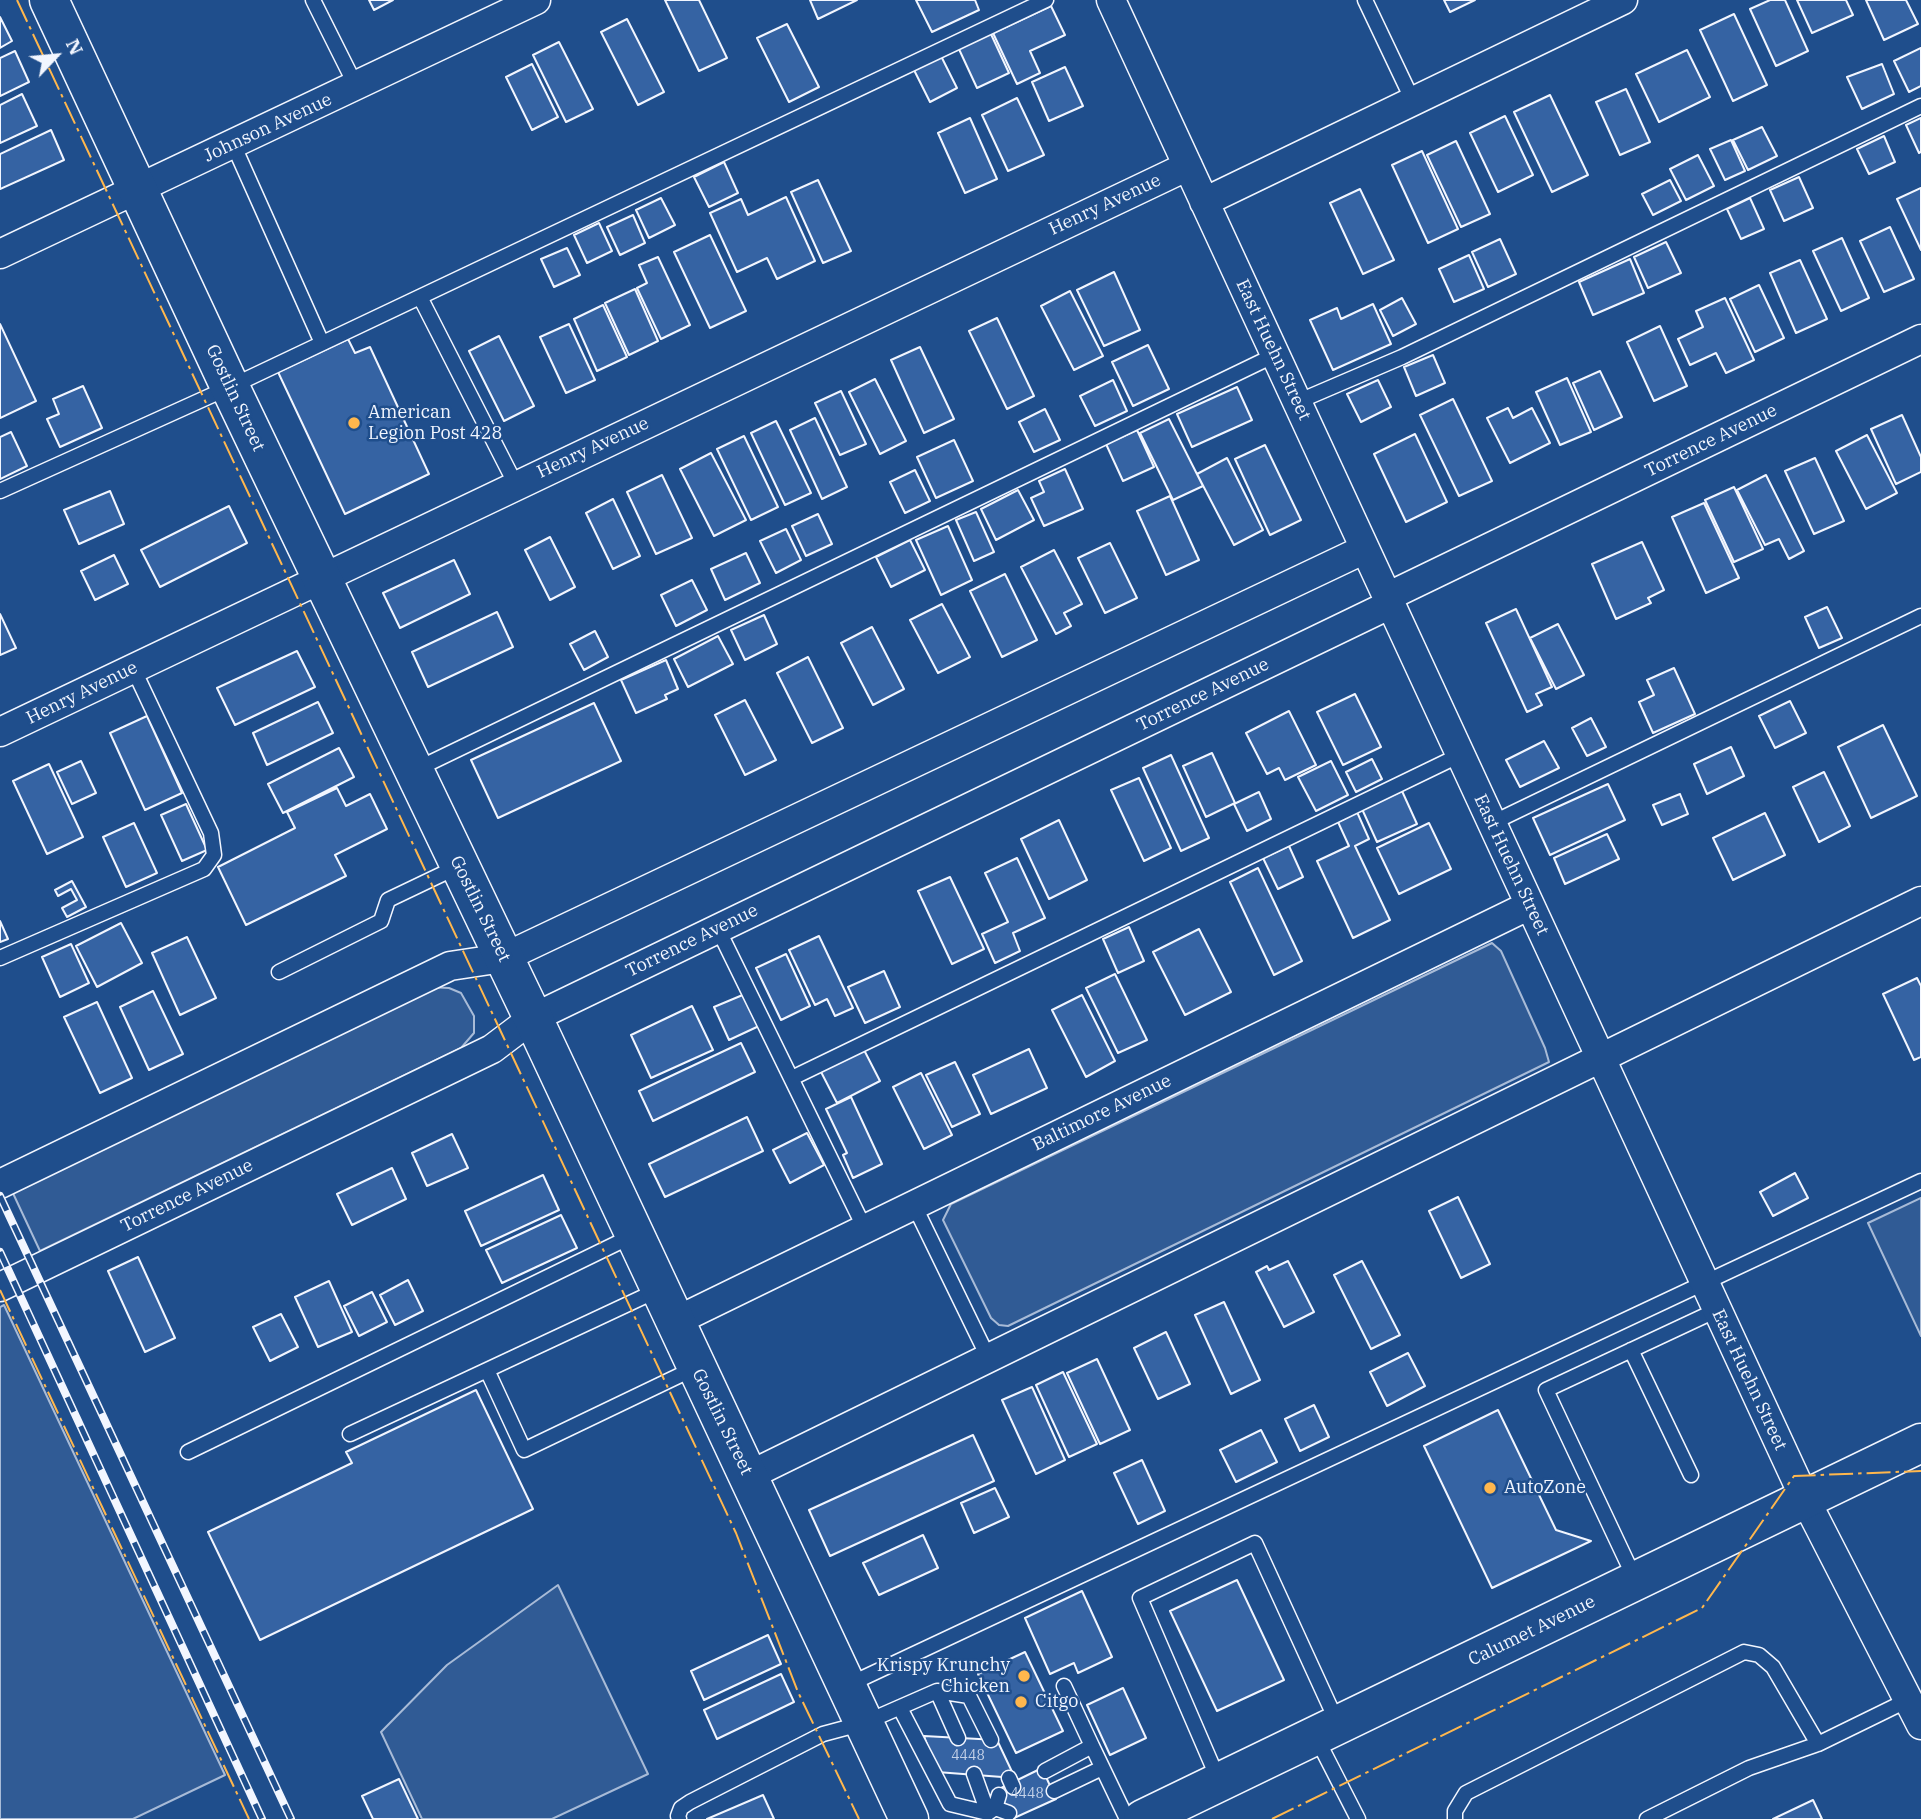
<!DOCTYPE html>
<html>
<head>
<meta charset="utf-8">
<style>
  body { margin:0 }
  #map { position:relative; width:1921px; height:1819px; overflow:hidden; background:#1f4e8c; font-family:"IBM Plex Serif",serif }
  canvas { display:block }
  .north { position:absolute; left:21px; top:21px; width:70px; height:70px; -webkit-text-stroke:5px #1f4e8c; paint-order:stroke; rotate:64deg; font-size:19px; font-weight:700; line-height:28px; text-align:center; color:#f2f6ff }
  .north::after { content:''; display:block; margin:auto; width:24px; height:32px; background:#f2f6ff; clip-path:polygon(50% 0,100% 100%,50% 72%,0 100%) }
</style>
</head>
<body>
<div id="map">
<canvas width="1921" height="1819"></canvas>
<div class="north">N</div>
</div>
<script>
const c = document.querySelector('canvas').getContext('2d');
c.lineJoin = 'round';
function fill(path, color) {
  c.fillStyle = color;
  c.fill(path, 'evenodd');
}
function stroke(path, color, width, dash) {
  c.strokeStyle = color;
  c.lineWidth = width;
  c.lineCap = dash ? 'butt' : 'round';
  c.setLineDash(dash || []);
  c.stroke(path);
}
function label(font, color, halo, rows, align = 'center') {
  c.font = font + ' "IBM Plex Serif",serif';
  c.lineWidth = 5;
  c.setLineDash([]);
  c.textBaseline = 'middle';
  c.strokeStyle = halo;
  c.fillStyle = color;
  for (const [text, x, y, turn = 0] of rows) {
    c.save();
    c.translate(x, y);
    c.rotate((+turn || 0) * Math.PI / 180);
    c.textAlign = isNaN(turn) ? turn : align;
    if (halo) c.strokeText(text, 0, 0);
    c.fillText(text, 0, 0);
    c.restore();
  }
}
const built = new Path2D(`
  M1492 943 1501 951 1545 1048 1549 1062 1008 1326 999 1325 991 1318 943 1220 951 1204Z
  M428 987 449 988 461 993 474 1016V1033L461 1048 40 1251 11 1189Z
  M1921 1198V1336L1868 1223Z
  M4 1305 225 1775 133 1819H0V1307Z
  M558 1585 648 1774 552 1819H422L381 1732 447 1665Z`);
fill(built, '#305b95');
stroke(built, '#a8bbd7', 2);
const building = new Path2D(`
  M369 0H393L374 10Z
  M665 0H699L727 58 699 71Z
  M810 0H857L818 19Z
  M916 0H975L979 10 932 32Z
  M1444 0H1475L1450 12Z
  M1770 0H1785L1808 51 1776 66 1750 9Z
  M1797 0H1846L1853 15 1812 33Z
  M1866 0H1906L1918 24 1884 40Z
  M1051 6 1065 35 1030 51 1040 73 1017 84 993 33Z
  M1734 14 1767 85 1733 101 1700 30Z
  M0 17 12 41 0 48Z
  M627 19 664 92 638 105 601 32Z
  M787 24 819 87 789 102 757 38Z
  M990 32 1009 73 977 88 958 47Z
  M559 42 593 109 566 122 533 55Z
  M1921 48V86L1909 92 1894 61Z
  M1687 50 1710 97 1659 122 1636 74Z
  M15 51 29 82 0 96V58Z
  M940 54 957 88 930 102 913 68Z
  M532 64 558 117 532 130 506 77Z
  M1882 64 1894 94 1862 109 1847 77Z
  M1065 67 1083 106 1049 121 1032 82Z
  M1626 89 1650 142 1620 155 1596 102Z
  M22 94 37 126 0 143V105Z
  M1550 95 1588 175 1552 192 1514 112Z
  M1017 98 1044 155 1008 171 982 115Z
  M1505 116 1533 175 1498 192 1470 133Z
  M970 118 997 179 965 193 938 133Z
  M1921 118V152L1919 153 1906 125Z
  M1762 127 1777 156 1748 170 1733 140Z
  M51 130 64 160 0 189V154Z
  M1884 136 1895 162 1869 174 1857 149Z
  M1731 140 1745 171 1725 180 1710 149Z
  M1456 141 1490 214 1461 227 1427 155Z
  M1422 151 1458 229 1428 243 1392 165Z
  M1698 155 1714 186 1686 200 1670 169Z
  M724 162 738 193 709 207 694 177Z
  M1799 177 1813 208 1784 221 1770 190Z
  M818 180 851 251 823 263 791 192Z
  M1670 180 1681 201 1653 215 1642 194Z
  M1921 188V250L1897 199Z
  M1360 189 1394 260 1363 274 1330 203Z
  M786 197 815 261 777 279 767 258 737 272 710 213 741 199 748 215Z
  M661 198 675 225 649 238 636 210Z
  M1750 198 1764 229 1741 239 1727 209Z
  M633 215 645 243 620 255 607 227Z
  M599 223 612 251 587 263 574 235Z
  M1890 227 1914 279 1884 292 1860 241Z
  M710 235 746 311 710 328 674 252Z
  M1842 238 1869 298 1841 311 1813 251Z
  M1500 239 1516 274 1488 287 1472 252Z
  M1666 242 1681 273 1648 288 1634 257Z
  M567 248 580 275 554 287 541 259Z
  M1469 255 1484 289 1454 302 1439 269Z
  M658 257 690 325 661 339 637 288 647 283 639 265Z
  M1630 259 1644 293 1593 315 1579 282Z
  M1800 260 1827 319 1796 333 1770 273Z
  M1114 272 1140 330 1104 346 1077 290Z
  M1759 285 1784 338 1755 352 1730 299Z
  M635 289 658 341 629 355 605 303Z
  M1070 291 1103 356 1074 370 1041 306Z
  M1402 298 1416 324 1393 336 1380 310Z
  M1725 298 1754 360 1726 373 1716 353 1690 365 1678 339 1703 327 1696 311Z
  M1373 304 1391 344 1333 370 1310 320 1337 308 1341 319Z
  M603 305 627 357 597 371 574 319Z
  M997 318 1034 396 1007 409 969 331Z
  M0 324 36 401 0 418Z
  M569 324 595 380 566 393 540 337Z
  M1660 326 1687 386 1654 401 1627 342Z
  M499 336 534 406 504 421 469 351Z
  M348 339 355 353 370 347 429 474 345 514 278 372Z
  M1148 345 1169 389 1133 406 1112 362Z
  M920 347 954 419 924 433 891 360Z
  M1433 355 1445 383 1416 396 1404 367Z
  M1600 371 1622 417 1594 430 1573 383Z
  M1567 378 1591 432 1560 445 1536 392Z
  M875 379 906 441 880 454 849 392Z
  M1113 380 1127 411 1095 426 1080 396Z
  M1378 380 1391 407 1361 422 1347 394Z
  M83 386 102 428 60 447 47 419 59 414 53 399Z
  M1237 387 1252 420 1192 447 1177 414Z
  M841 391 866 444 840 455 815 403Z
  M1453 399 1492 481 1459 496 1420 415Z
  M1508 408 1513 418 1532 408 1550 443 1510 463 1487 418Z
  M1045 409 1060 440 1034 452 1019 422Z
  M1902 415 1921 457V472L1896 484 1871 429Z
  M815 418 847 487 822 499 790 430Z
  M1169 419 1203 486 1173 500 1140 433Z
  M776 421 811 493 785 505 751 433Z
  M1137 430 1154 467 1123 481 1106 444Z
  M11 432 27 466 0 479V437Z
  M1415 434 1447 502 1406 522 1374 454Z
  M1867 435 1897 493 1866 509 1836 451Z
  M744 436 778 507 751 520 717 449Z
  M954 440 973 481 936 498 917 457Z
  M1265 445 1301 520 1270 535 1235 459Z
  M711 453 746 520 714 536 680 469Z
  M1227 458 1263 530 1234 545 1197 474Z
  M1815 458 1844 521 1814 534 1785 471Z
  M1065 469 1083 509 1044 526 1031 498 1044 492 1039 481Z
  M915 470 930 501 905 513 890 482Z
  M662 475 692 538 656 554 627 492Z
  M1766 475 1804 551 1789 559 1779 539 1765 545 1737 490Z
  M1734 487 1763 549 1734 562 1705 500Z
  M1018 490 1034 520 996 540 981 509Z
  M110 491 124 524 79 544 64 510Z
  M1170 496 1199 560 1166 575 1137 511Z
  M613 499 640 556 613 569 586 513Z
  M1704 503 1739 578 1706 593 1672 517Z
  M229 506 247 543 160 587 141 550Z
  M976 512 994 552 974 561 956 520Z
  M818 514 832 544 806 556 792 526Z
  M948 526 972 580 941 595 916 540Z
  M786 529 801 560 776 573 760 541Z
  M550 537 575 587 550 600 525 550Z
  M910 540 925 570 891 587 876 557Z
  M1642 542 1664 590 1648 598 1651 603 1616 619 1592 564Z
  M1110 543 1137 598 1105 613 1078 558Z
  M1054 550 1082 604 1064 613 1071 626 1056 634 1021 567Z
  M746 553 760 583 725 600 711 569Z
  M114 555 128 584 95 600 81 571Z
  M454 560 470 594 400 628 383 593Z
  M1005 574 1037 640 1002 657 970 591Z
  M692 580 707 610 676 626 661 595Z
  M942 604 970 657 938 673 910 620Z
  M1827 607 1842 638 1819 648 1805 617Z
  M1516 609 1552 687 1536 694 1542 705 1527 712 1486 623Z
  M497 612 513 647 428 687 412 652Z
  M0 614 16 648 0 655Z
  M764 615 777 644 745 660 731 630Z
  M1558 624 1584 675 1556 689 1530 638Z
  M872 627 904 689 873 705 841 643Z
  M595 631 608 657 584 670 570 644Z
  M718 636 733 664 688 687 674 659Z
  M297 651 315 687 235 725 217 688Z
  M808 657 843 728 812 743 777 673Z
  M666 660 678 689 665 695 667 699 636 713 621 680Z
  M1674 668 1695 714 1653 733 1639 702 1654 695 1647 680Z
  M1355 694 1381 747 1343 765 1317 712Z
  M745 700 776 760 745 775 715 715Z
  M1790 701 1806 733 1775 748 1759 716Z
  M318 702 333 733 267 765 253 733Z
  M594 703 621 761 498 818 471 760Z
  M1289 711 1316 765 1285 780 1279 768 1267 774 1246 733Z
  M147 716 182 793 145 810 110 733Z
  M1591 718 1606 747 1587 756 1572 728Z
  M1883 725 1917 796 1871 818 1838 747Z
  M1544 741 1559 768 1520 787 1506 760Z
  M1731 747 1744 776 1707 794 1694 764Z
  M339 748 354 777 283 813 268 784Z
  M1212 753 1235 803 1206 817 1183 766Z
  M1171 755 1209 838 1181 851 1143 768Z
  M1372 759 1382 779 1356 792 1346 772Z
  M81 761 96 793 72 804 57 772Z
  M1331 761 1348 795 1316 811 1298 777Z
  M49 764 83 837 47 854 13 781Z
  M1824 772 1850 826 1819 842 1793 787Z
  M1139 778 1171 848 1144 861 1111 790Z
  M1608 784 1625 820 1550 855 1533 818Z
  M337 788 346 806 370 794 387 829 335 855 346 876 246 925 218 867 295 828 287 812Z
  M1402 791 1417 824 1377 842 1362 809Z
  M1259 792 1271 819 1247 831 1234 804Z
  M1680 794 1688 814 1662 825 1653 805Z
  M186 804 207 850 182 861 161 815Z
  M1357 812 1369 839 1355 846 1390 920 1353 938 1317 861 1349 846 1338 822Z
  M1765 813 1785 855 1733 880 1713 838Z
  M1059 820 1087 880 1049 899 1021 839Z
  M134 823 157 873 126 887 103 837Z
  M1429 823 1451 869 1399 894 1377 848Z
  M1607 834 1619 859 1565 884 1554 858Z
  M1289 846 1303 877 1278 889 1263 858Z
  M1017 858 1045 918 1013 933 1020 951 995 963 982 934 1008 922 985 873Z
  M1258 868 1302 961 1274 975 1230 882Z
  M950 877 984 949 952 964 918 891Z
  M72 881 86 907 67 917 62 908 77 900 71 889 58 896 55 890Z
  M0 921 8 939 0 942Z
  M121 923 142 963 97 987 76 946Z
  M1129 927 1144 961 1118 973 1103 939Z
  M1199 929 1231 992 1185 1015 1153 952Z
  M819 936 853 1008 835 1016 827 999 815 1005 789 950Z
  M187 937 216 998 180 1015 152 953Z
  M71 944 89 983 60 997 42 957Z
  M786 954 810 1006 781 1020 756 968Z
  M884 971 900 1007 865 1023 848 987Z
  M1115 974 1147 1040 1118 1053 1086 988Z
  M1917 978 1921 986V1057L1914 1060 1883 994Z
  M153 991 183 1054 149 1070 120 1007Z
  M745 994 759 1026 729 1040 714 1007Z
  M1082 995 1115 1061 1086 1077 1052 1010Z
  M97 1002 132 1078 100 1093 64 1017Z
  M692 1006 713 1050 651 1078 631 1035Z
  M741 1043 755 1072 653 1121 639 1091Z
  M862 1046 880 1081 837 1103 819 1068Z
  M1029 1049 1047 1088 991 1114 973 1075Z
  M955 1062 980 1114 952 1127 926 1075Z
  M921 1073 952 1135 924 1149 893 1087Z
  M851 1097 882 1164 853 1178 843 1155 847 1153 826 1109Z
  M747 1117 763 1151 665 1197 649 1164Z
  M807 1133 824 1165 790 1183 773 1150Z
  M452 1134 468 1168 427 1186 412 1153Z
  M392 1168 406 1199 352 1225 337 1194Z
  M1795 1173 1808 1198 1773 1216 1760 1192Z
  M543 1175 559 1210 481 1246 465 1211Z
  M1458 1197 1490 1264 1461 1278 1429 1211Z
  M561 1215 577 1248 502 1283 486 1250Z
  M138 1257 175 1338 145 1352 108 1271Z
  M1288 1261 1314 1312 1284 1327 1256 1272 1267 1266 1269 1270Z
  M1362 1261 1400 1335 1371 1349 1334 1275Z
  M408 1280 423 1311 395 1325 380 1295Z
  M329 1281 352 1332 318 1347 295 1297Z
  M372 1292 387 1322 359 1336 344 1306Z
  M1224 1302 1260 1380 1231 1394 1195 1315Z
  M281 1314 298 1347 270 1361 253 1327Z
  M1166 1332 1190 1384 1158 1399 1134 1348Z
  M1408 1353 1425 1386 1387 1406 1370 1372Z
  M1097 1359 1130 1430 1100 1444 1067 1373Z
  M1063 1372 1097 1444 1069 1457 1036 1385Z
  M1032 1387 1065 1460 1036 1474 1002 1400Z
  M476 1390 533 1509 260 1640 208 1532 352 1463 346 1452Z
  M1314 1405 1329 1437 1300 1451 1285 1419Z
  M1498 1410 1556 1530 1591 1541 1492 1588 1424 1446Z
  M1261 1430 1277 1462 1236 1482 1220 1450Z
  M973 1435 994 1481 830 1556 809 1510Z
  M1142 1460 1165 1511 1138 1524 1114 1473Z
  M995 1488 1009 1517 974 1533 961 1503Z
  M923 1535 938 1568 879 1595 863 1563Z
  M1237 1580 1284 1680 1217 1711 1170 1611Z
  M1082 1591 1112 1657 1078 1673 1074 1663 1050 1674 1025 1618Z
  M768 1635 781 1664 704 1700 691 1671Z
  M1025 1652 1063 1731 1016 1753 978 1674Z
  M781 1674 794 1702 717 1739 704 1710Z
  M1123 1688 1146 1738 1110 1755 1087 1705Z
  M924 1736 997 1740 1015 1778 937 1772Z
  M1042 1768 1056 1799 1012 1819 997 1790Z
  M399 1779 418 1819H373L362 1796Z
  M763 1795 774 1819H707Z
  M1813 1800 1822 1819H1773Z`);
fill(building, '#3563a3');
stroke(building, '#f2f6ff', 2);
const service = new Path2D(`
  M313 0 356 86
  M1365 0 1413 101
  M233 144 322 343
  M420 297 516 485
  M1297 402 1402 357 1921 106
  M0 491 230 387 1046 0
  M415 770 1275 355
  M1492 823 1921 616
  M718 929 865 1229
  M0 958 204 869 214 855 211 833 133 668
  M279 972 381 921 388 900 457 867
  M792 1078 1460 755
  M914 1205 988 1357
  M658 1290 487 1370 524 1450 695 1368
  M1631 1350 1691 1475
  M350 1434 487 1370
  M188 1452 634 1235
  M1635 1579 1546 1390 1717 1310
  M848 1685 1921 1181
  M937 1691 958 1738
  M900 1708 950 1804 988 1813 995 1808 1009 1813
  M1316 1737 1358 1819
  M1092 1746 1127 1819
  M1045 1771 1092 1746 1064 1686
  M974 1774 988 1813
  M1009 1778 1013 1787
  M1219 1781 1140 1598 1255 1543 1338 1724
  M1054 1791 1102 1768
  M995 1808 999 1795
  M679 1819 678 1816 681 1808 690 1802 823 1734 864 1723 937 1691 969 1696 991 1740
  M1455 1819V1811L1466 1793 1744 1652 1759 1655 1773 1667 1818 1744
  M1647 1819 1749 1768 1818 1744 1908 1700`);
const minor = new Path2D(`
  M1111 0 1805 1499 1921 1725
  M1204 202 1623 0
  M0 254 536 0
  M1387 597 1921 339
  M0 732 1188 166
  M0 1184 450 966 503 958 1365 549
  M0 1287 492 1049 533 1018 1391 604
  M674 1322 1530 905
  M748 1476 1921 901`);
const secondary = new Path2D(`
  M49 0 230 387 533 1018 909 1819`);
const primary = new Path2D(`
  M1143 1819 1921 1443`);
stroke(service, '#f2f6ff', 17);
stroke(minor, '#f2f6ff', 31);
stroke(secondary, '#f2f6ff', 41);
stroke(primary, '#f2f6ff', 41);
stroke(service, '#1f4e8c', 14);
stroke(minor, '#1f4e8c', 28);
stroke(secondary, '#1f4e8c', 38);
stroke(primary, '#1f4e8c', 38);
const rail = new Path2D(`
  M0 1196 291 1819
  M0 1252 262 1819`);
stroke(rail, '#f2f6ff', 8);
stroke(rail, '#1f4e8c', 5, [16]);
stroke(new Path2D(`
  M17 0 736 1533 798 1692 859 1819
  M0 1290 249 1819
  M1272 1819 1702 1608 1794 1476 1921 1471`), '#ffb74d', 2, [24, 5, 3.5, 5]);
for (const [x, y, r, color] of [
  [354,423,7,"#ffb74d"],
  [1490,1488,7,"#ffb74d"],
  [1024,1676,7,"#ffb74d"],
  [1021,1702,7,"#ffb74d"]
]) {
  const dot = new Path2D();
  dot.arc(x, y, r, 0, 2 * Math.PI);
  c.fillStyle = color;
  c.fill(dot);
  stroke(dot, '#1f4e8c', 2.5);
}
label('14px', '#c3d1e8', null, [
  ["4448",968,1756],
  ["4448",1027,1794]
]);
label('18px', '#f2f6ff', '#1f4e8c', [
  ["Johnson Avenue",268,128,-25],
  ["Henry Avenue",1105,205,-25],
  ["East Huehn Street",1273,350,65],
  ["Gostlin Street",235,398,65],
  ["Torrence Avenue",1711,441,-26],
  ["Henry Avenue",593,448,-25],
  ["Henry Avenue",82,693,-26],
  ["Torrence Avenue",1203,695,-26],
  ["East Huehn Street",1511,865,65],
  ["Gostlin Street",480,909,64],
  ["Torrence Avenue",692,941,-26],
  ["Baltimore Avenue",1102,1113,-26],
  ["Torrence Avenue",187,1196,-26],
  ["East Huehn Street",1749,1380,65],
  ["Gostlin Street",722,1422,64],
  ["Calumet Avenue",1532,1631,-26]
]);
label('18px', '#f2f6ff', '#1f4e8c', [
  ["American",368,413],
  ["Legion Post 428",368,434],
  ["AutoZone",1504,1488],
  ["Krispy Krunchy",1010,1666,"right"],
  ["Chicken",1010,1687,"right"],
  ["Citgo",1035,1702]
], 'left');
</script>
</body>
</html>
